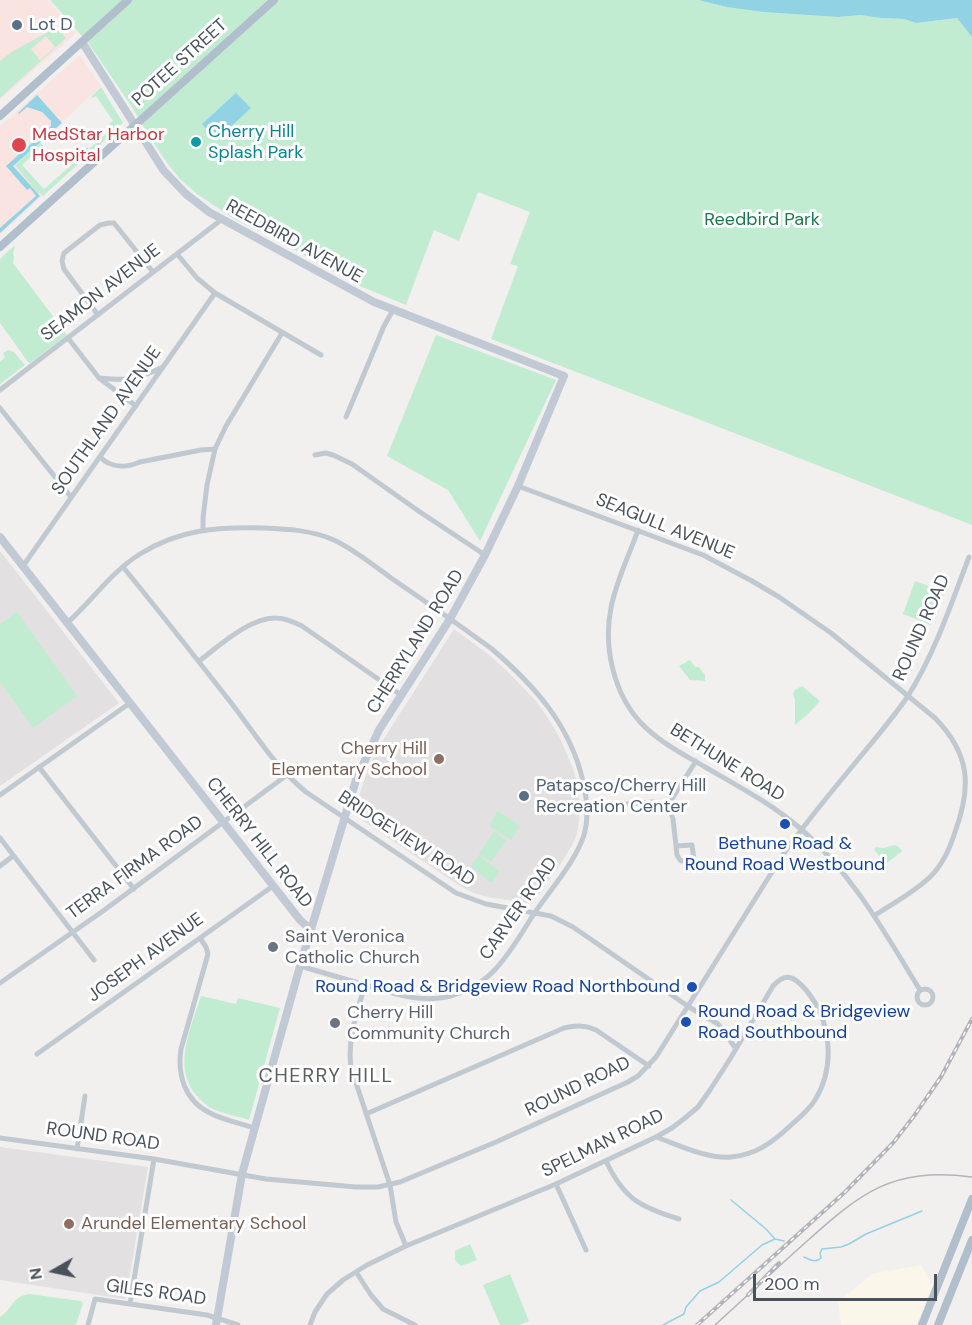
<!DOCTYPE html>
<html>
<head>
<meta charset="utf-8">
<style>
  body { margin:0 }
  #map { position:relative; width:972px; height:1325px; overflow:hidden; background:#f2efef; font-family:"DM Sans",sans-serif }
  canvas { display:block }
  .north { position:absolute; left:24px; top:1241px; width:60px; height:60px; -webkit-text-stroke:4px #fff; paint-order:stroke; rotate:261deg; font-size:16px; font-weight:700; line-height:24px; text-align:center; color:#49525b }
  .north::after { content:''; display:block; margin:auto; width:21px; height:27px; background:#49525b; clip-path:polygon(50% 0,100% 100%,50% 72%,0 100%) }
  .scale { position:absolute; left:753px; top:1274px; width:184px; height:27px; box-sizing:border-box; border:3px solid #49525b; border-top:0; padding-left:8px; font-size:18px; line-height:21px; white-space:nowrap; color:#49525b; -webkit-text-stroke:4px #fff; paint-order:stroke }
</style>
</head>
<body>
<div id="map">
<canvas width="972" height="1325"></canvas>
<div class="north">N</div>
<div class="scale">200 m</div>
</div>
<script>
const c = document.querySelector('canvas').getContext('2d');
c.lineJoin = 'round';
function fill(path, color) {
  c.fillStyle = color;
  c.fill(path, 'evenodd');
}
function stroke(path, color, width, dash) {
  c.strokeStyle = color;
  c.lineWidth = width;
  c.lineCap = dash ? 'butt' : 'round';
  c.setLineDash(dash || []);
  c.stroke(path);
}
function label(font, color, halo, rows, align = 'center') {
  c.font = font + ' "DM Sans",sans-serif';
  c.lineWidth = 6;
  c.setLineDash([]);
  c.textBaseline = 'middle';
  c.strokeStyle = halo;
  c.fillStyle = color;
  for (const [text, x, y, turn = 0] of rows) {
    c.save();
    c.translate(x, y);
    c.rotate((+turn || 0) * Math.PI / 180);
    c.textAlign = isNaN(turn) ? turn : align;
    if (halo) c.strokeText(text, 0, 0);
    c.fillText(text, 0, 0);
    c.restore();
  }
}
fill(new Path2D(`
  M921 1265 933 1286 916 1325H841L838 1302 872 1274Z`), '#fbf6ea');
fill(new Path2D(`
  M0 551 119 703 0 786Z
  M454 629 488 654 507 671 536 701 548 718 559 736 572 766 577 782 580 805 579 821 577 834 572 845 562 862 532 904 488 897 474 893 460 886 353 814 368 769 378 748Z
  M0 1147 148 1167 126 1298 124 1299 0 1280Z`), '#e2e0e0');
fill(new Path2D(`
  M0 0H48L76 33 0 100Z
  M80 55 101 86 17 164 42 196 0 235V126Z`), '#f9e4e2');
fill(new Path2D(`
  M50 0H698L727 7 839 17 860 15 882 18 904 19 916 23 957 18 972 37V525L491 339 518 266 510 264 530 212 478 192 459 241 434 230 406 305 355 284 272 237 236 220 197 194 180 179 167 163 146 131 132 107 89 44Z
  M52 30 59 31 66 38 0 98V61L13 51ZM46 36 55 47 40 60 31 49Z
  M101 87 123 123 88 156 83 151 87 147 89 149 112 128 109 124 113 121 96 96 92 98 91 97Z
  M40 142 43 146 22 165 44 189 84 154 86 157 43 196 40 193H38L15 165Z
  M15 245 13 254 14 257 13 263 67 335 30 363 28 362 0 323V259Z
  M436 335 556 380 480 541 448 490 387 456Z
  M8 350 14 352 25 365 0 384V362L5 357 3 353Z
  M915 581 944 592 931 625 903 614Z
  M17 612 77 696 33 728 0 682V624Z
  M690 660 695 667H699L705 675V681L690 680 679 666Z
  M802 686 820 701 808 714 795 725V700L793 694 795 690Z
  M498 811 520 826 511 840 489 826Z
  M494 831 506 840 491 862 479 854Z
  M895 845 899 847 902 851 886 864 883 863C881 857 877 854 874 849L876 847 883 848Z
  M479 855 500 872 491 883 471 866Z
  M201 996 236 1004 238 998 280 1008 249 1120C237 1116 224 1114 213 1109 207 1106 202 1102 198 1097 171 1069 191 1027 201 996Z
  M470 1244 477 1260 461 1266 455 1260V1251Z
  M510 1274 529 1321 519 1325H500L483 1285Z
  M29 1294 81 1301 83 1303 76 1325H0V1317C13 1309 11 1297 29 1294Z`), '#c1ecd2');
fill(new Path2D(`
  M698 0H972V37L957 18 916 23 904 19 881 18 860 15 839 17 764 12 727 7Z
  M236 93 251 108 216 140 202 124Z
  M37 95 62 123 13 166 40 196 0 233V228L36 196 30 188 27 190 6 166 51 126V121L42 112 27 107 19 114 18 113Z`), '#91d2e5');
stroke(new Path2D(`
  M731 1200 766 1229 775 1239
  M804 1257C810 1260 816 1263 821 1258L820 1253 822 1249 841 1247 849 1244 866 1234 922 1211
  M663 1325 684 1314 686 1307 700 1291 719 1282 762 1245 775 1239 784 1241`), '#91d2e5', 1.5);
stroke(new Path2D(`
  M177 254 197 278 215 293 321 355
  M98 315 64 269 62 261 64 253 100 225 109 223H114L153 272
  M68 338 99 378 136 406
  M100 378C129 381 136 380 163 367
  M0 390 221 220
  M0 408 71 497
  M346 417 384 326 393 310
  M315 455 326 453 333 455 352 464 420 512 485 555
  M100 457C111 468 126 468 140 462L201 450 215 449
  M518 486 703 555 752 581 779 597 831 633 935 718C970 754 972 786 955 832 950 848 943 864 931 876 915 892 893 903 874 916
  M203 530V518L207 485 215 449 226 426 282 333
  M638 530C629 556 616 581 611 608 603 647 614 694 641 723 659 742 683 754 705 767 738 786 772 804 801 829 852 873 885 933 920 990
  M23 566 215 293
  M123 567C160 612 196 658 232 704 255 734 276 768 306 792L456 893 486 904 551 916 573 927 689 1007 718 1024 723 1030 736 1049
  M67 623C92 601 111 572 140 554 180 529 217 527 263 528 287 529 311 530 334 540 355 550 373 565 391 578 425 601 459 625 492 649 535 686 570 725 583 781 587 799 589 818 584 835 574 865 547 893 530 920 508 955 491 987 446 997 417 1003 389 992 362 984 341 978 321 972 300 966
  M199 661C218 647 250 617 276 618 285 618 294 622 302 626L401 695
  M39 767 134 889
  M0 795 130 703
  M668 805 673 819 677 855 680 860 682 861 694 860 692 845 676 846
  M668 805 696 761
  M587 807 653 802 668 805
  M0 838 94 960
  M0 866 13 856
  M200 938 206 947 208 954 181 1049C177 1075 185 1101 210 1113 223 1120 240 1123 254 1128
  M0 983 103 911 287 775
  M365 985C357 1012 347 1039 351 1068L390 1185 396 1222 406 1246
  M917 997a8 8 0 1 1 16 0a8 8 0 1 1-16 0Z
  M37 1054 273 886
  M366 1114 564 1028C576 1025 585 1025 596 1030L649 1066
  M0 1138 154 1159 266 1179 356 1187H378L400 1182 496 1142 628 1082 638 1076 656 1057 782 856C808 819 837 785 865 751 880 733 895 715 908 696 935 653 951 604 969 557
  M77 1149 85 1096
  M606 1161C624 1199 640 1207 679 1219
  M556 1184 586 1250
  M356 1272 371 1295 383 1309 415 1325
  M130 1304 154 1159
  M88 1325 95 1299 207 1315 238 1325
  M310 1325 315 1312 327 1294 343 1280 367 1265 406 1246 556 1184 656 1137 672 1128 685 1118 698 1107 710 1090 730 1059 773 986C786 972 794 976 806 990 831 1020 836 1066 815 1100 809 1110 799 1118 790 1126 772 1143 755 1155 731 1157 706 1159 679 1145 656 1137`), '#c1c9d0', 5);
stroke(new Path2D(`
  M82 42 164 171 186 194 209 212 374 302 564 376 518 486 485 555 450 619 379 730 356 780 300 966 242 1174 216 1325
  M0 537 300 920 311 930`), '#c1cad4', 8);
stroke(new Path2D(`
  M0 116 128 0
  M0 247 274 0
  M922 1325 972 1199
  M938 1325 972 1240`), '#b1becc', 8);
stroke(new Path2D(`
  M715 1325C742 1300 770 1275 797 1250 857 1197 886 1166 972 1177`), '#b2b4b9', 1.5);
const rail = new Path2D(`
  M748 1295 779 1263
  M697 1325 845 1192 893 1143 914 1116 941 1077 972 1019`);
stroke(rail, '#b2b4b9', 4);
stroke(rail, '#fff', 1.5, [4.5]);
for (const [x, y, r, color] of [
  [17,25,6,"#5c6f8a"],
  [196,142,6,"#0f9aa8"],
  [19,145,8,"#e0444e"],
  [439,759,6,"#8d6e63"],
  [524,796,6,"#5c6f8a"],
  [785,824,6,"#1a4fb4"],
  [273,947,6,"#6b7280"],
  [692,987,6,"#1a4fb4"],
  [686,1022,6,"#1a4fb4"],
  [335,1023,6,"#6b7280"],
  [69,1224,6,"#8d6e63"]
]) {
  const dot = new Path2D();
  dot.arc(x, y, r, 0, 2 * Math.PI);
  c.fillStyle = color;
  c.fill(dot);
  stroke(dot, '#fff', 2);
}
label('18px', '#4e5e75', '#fff', [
  ["Lot D",29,25],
  ["Patapsco/Cherry Hill",536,786],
  ["Recreation Center",536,807]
], 'left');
label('18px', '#49525b', '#fff', [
  ["POTEE STREET",180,63,-42],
  ["REEDBIRD AVENUE",294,242,29],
  ["SEAMON AVENUE",101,293,-38],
  ["SOUTHLAND AVENUE",107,421,-55],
  ["SEAGULL AVENUE",665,527,22],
  ["ROUND ROAD",922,628,-66],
  ["CHERRYLAND ROAD",416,642,-58],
  ["BETHUNE ROAD",727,763,32],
  ["BRIDGEVIEW ROAD",406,839,33],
  ["CHERRY HILL ROAD",259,843,52],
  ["TERRA FIRMA ROAD",135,868,-36],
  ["CARVER ROAD",519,909,-55],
  ["JOSEPH AVENUE",146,958,-36],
  ["ROUND ROAD",578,1087,-26],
  ["ROUND ROAD",103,1137,8],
  ["SPELMAN ROAD",603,1144,-26],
  ["GILES ROAD",156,1293,8]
]);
label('18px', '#0d838f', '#fff', [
  ["Cherry Hill",208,132],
  ["Splash Park",208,153]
], 'left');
label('18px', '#be3a42', '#fff', [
  ["MedStar Harbor",32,135],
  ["Hospital",32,156]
], 'left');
label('18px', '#1e784d', '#fff', [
  ["Reedbird Park",762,220]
]);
label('18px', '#785e54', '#fff', [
  ["Cherry Hill",427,749],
  ["Elementary School",427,770],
  ["Arundel Elementary School",81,1224,"left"]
], 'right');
label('18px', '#164399', '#fff', [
  ["Bethune Road &",785,844],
  ["Round Road Westbound",785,865],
  ["Round Road & Bridgeview Road Northbound",680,987,"right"],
  ["Round Road & Bridgeview",698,1012,"left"],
  ["Road Southbound",698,1033,"left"]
]);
label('18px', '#5b616d', '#fff', [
  ["Saint Veronica",285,937],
  ["Catholic Church",285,958],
  ["Cherry Hill",347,1013],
  ["Community Church",347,1034]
], 'left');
c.letterSpacing = '1.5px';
label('20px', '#5c5f64', '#fff', [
  ["CHERRY HILL",326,1077]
]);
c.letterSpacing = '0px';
</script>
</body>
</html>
